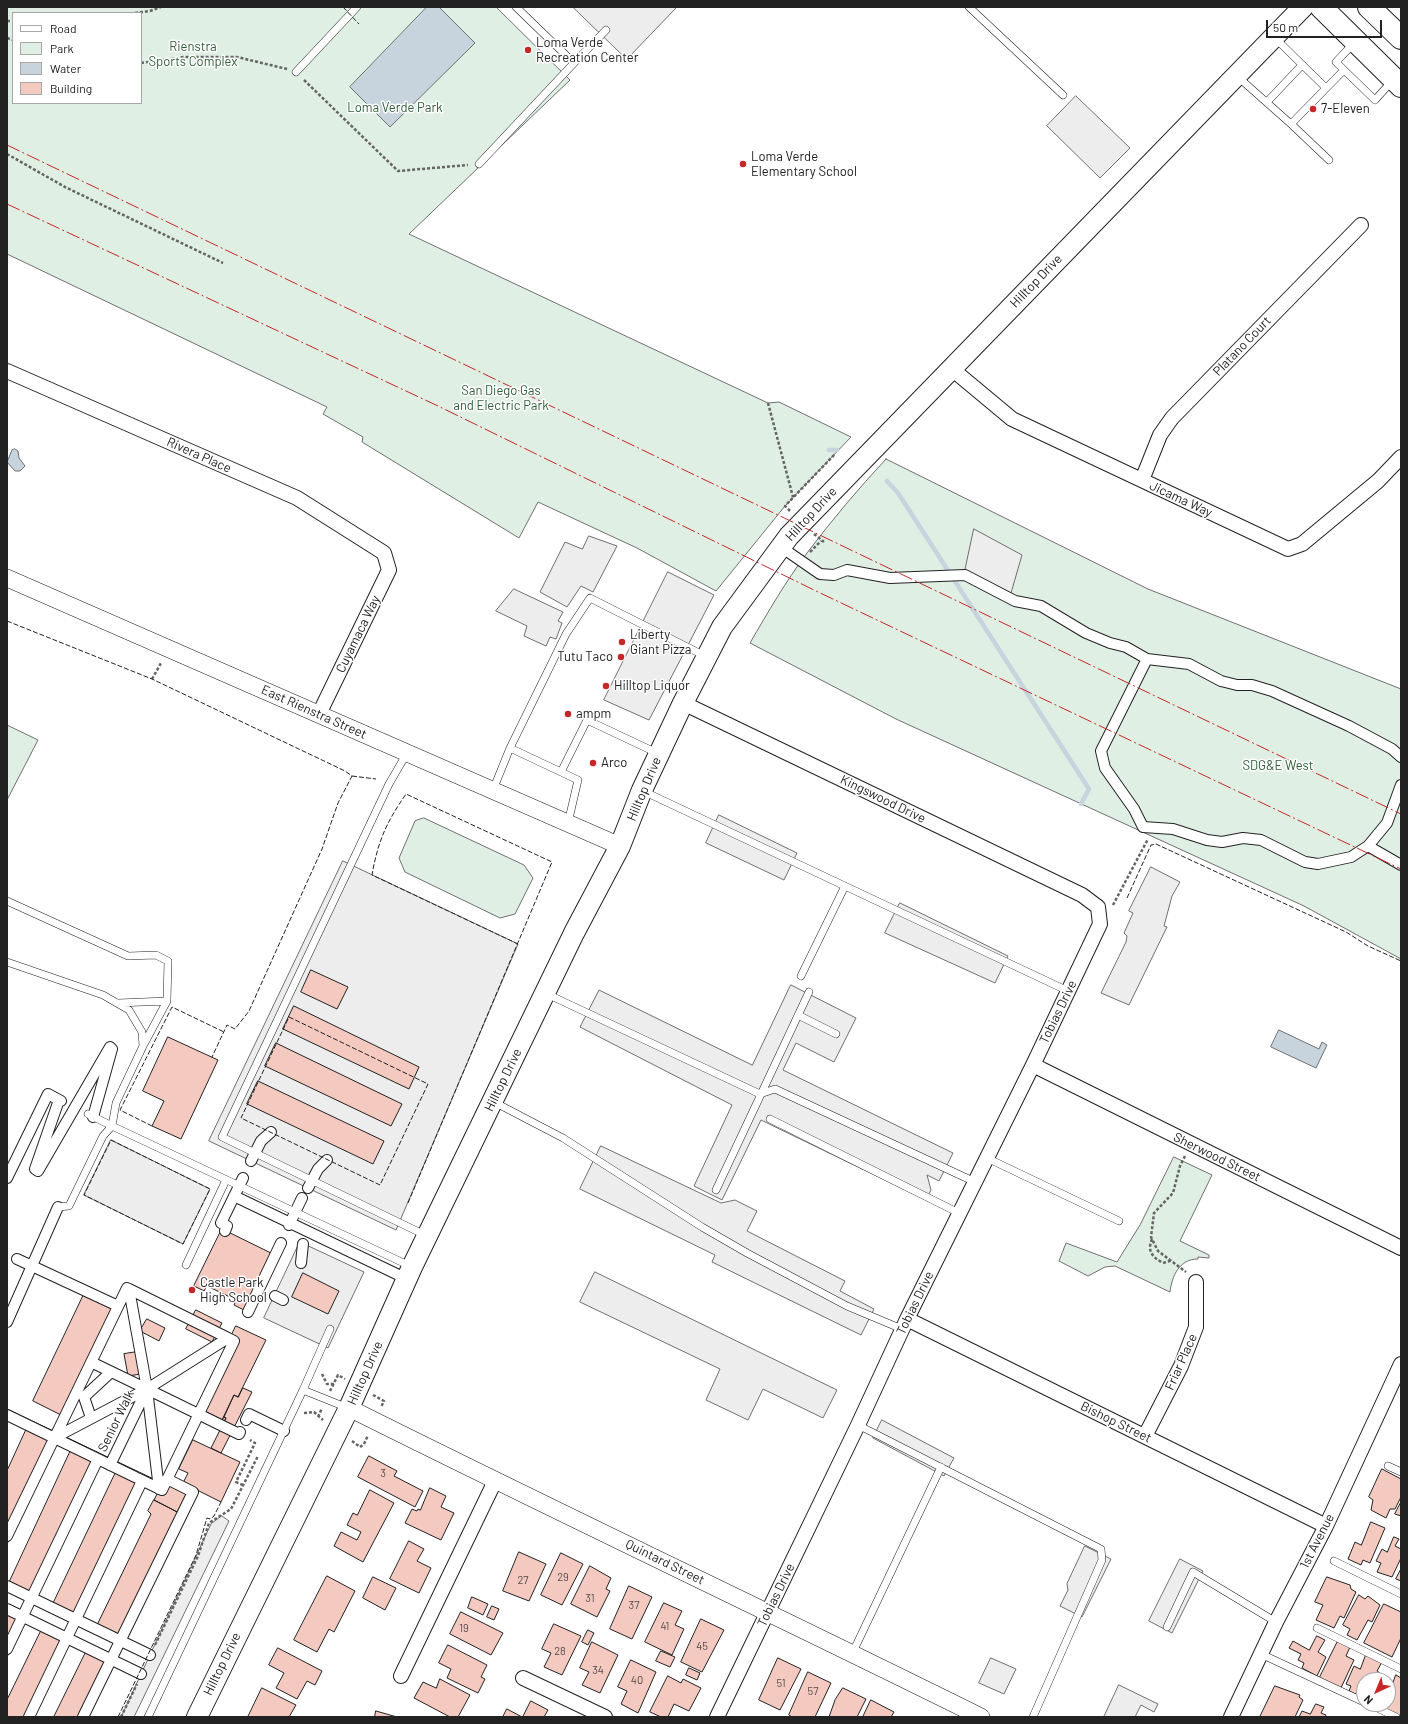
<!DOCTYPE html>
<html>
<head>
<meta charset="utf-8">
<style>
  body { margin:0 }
  #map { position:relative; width:1408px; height:1724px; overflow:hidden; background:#fff; font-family:Barlow,sans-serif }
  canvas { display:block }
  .frame { position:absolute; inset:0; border:8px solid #222; pointer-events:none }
  .legend { position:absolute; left:12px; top:12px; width:130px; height:92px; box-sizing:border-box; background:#fff; border:1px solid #a7a7a7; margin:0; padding:5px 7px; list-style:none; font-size:12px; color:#222 }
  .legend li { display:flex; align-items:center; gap:8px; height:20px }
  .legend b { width:20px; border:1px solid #a7a7a7 }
  .north { position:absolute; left:1356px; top:1672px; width:40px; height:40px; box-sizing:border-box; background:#fff; border:1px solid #a7a7a7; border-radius:50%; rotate:224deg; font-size:11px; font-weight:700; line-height:16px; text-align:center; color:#222 }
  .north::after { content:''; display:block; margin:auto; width:14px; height:18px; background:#c62828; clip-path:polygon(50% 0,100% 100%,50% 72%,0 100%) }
  .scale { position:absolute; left:1266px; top:20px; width:116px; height:18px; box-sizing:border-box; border:2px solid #222; border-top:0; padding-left:5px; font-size:12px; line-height:14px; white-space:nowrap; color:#222; -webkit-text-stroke:3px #fff; paint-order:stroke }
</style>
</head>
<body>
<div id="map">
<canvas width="1408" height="1724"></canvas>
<div class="frame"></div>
<ul class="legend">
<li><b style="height:5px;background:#fff"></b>Road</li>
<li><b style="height:11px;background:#e0efe3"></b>Park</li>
<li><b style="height:11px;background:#c7d3dd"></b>Water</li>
<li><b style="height:11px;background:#f3c9c0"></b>Building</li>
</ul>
<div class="north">N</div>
<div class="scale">50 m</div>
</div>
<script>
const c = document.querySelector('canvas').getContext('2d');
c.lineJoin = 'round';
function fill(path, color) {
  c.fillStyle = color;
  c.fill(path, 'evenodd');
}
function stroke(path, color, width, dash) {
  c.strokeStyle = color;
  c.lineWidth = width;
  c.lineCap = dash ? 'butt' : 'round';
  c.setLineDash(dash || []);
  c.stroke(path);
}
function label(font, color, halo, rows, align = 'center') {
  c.font = font + ' Barlow,sans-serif';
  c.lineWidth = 3;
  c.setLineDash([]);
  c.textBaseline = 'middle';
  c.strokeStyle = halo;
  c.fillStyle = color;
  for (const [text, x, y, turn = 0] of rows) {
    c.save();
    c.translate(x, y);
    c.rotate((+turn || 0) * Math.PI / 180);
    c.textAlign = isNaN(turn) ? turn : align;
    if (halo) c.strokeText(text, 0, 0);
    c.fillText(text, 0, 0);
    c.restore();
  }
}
const green = new Path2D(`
  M7 7H496L570 80 409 234 768 403 779 402 851 437 785 506 716 591 637 548 538 502 519 538 362 442 363 437 323 414 327 407 7 254ZM13 13H141V103H13Z
  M886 459 1148 589 1401 689V959L1304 906 896 719 750 643C768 612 786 581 807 553 832 520 858 489 886 459Z
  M7 725 38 740 7 800Z
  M424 818 524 865 533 878 515 914 500 918 405 872 399 858 415 821Z
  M1174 1157 1212 1175 1180 1241 1209 1255V1258L1198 1257V1259C1179 1259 1172 1276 1170 1292L1115 1266 1105 1267 1088 1276 1059 1261 1066 1243 1117 1262 1140 1225Z`);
fill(green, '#e0efe3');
stroke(green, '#6f6f6f', 1);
const parking = new Path2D(`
  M573 7H677L627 59Z
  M1076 96 1130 148 1100 178 1047 126Z
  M974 529 1022 555 1011 593 965 571Z
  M589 536 617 546 593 592 581 586 567 607 540 592 565 542 582 549Z
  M668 572 714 595 649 720 604 700Z
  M514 589 563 612 558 621 562 623 556 639 550 637 546 646 524 636 527 626 496 611Z
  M719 815 797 853 784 880 706 843Z
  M343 861 518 944 396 1230 209 1141Z
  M1151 867 1180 882 1172 896 1164 926 1167 927 1129 1005 1101 993 1126 942 1127 936 1124 933 1133 913 1129 911Z
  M900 903 1008 956 995 983 885 933Z
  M791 985 856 1018 834 1062 796 1043 783 1070 953 1153 939 1181 927 1175 931 1190 926 1200 761 1120 722 1200 694 1186 732 1105 580 1027 599 990 752 1065Z
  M111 1140 210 1189 183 1244 84 1195Z
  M601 1146 721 1203 735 1200 757 1211 747 1231 845 1281 840 1291 874 1309 861 1335 712 1262 715 1255 580 1189Z
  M300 1242 364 1272 328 1348 264 1318Z
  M595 1272 837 1390 823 1418 763 1389 748 1420 706 1400 720 1369 580 1302Z
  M882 1420 954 1458 944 1476 873 1438Z
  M222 1516 229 1521 134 1717H121L211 1524Z
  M1085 1546 1111 1559 1082 1617 1060 1606 1068 1590 1067 1584Z
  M1180 1559 1203 1571 1172 1633 1149 1621Z
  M991 1658 1016 1669 1004 1694 979 1683Z
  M1119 1685 1158 1704 1154 1712 1141 1705 1135 1717H1104Z`);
fill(parking, '#ededed');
stroke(parking, '#6f6f6f', 1);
const water = new Path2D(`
  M427 7H439L475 43 390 127 350 87Z
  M15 449 18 451 19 458 25 466 20 471H15L7 462 12 450Z
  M1279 1030 1319 1049 1322 1042 1327 1045 1316 1068 1271 1047Z`);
fill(water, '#c7d3dd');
stroke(water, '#6f6f6f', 1);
stroke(new Path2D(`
  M829 450H837
  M887 481 898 493 1089 789 1081 804`), '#c7d3dd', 4.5);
const building = new Path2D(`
  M311 970 348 987 337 1009 301 992Z
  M294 1006 419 1067 409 1089 283 1029Z
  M168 1037 218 1060 181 1139 152 1126 164 1101 143 1091Z
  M276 1043 402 1104 391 1126 265 1066Z
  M258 1081 384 1141 373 1164 247 1104Z
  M222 1229 273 1254 246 1311 234 1305 236 1300 207 1286 204 1291 194 1286Z
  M303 1273 339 1291 328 1314 292 1297Z
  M87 1288 121 1305 67 1418 33 1401Z
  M196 1310 222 1323 212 1342 186 1329Z
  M147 1319 165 1328 159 1341 140 1331Z
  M236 1326 266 1340 238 1397 234 1395 222 1420 197 1407Z
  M137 1352 141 1374 128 1376 124 1354Z
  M243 1388 252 1392 221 1453 211 1448 226 1418 224 1417 234 1395 238 1397Z
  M198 1408 222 1420 224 1417 226 1418 220 1429 201 1420 172 1477 197 1490 185 1516 154 1500 158 1492 7 1419V1409L162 1483Z
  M27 1428 56 1442 7 1544V1471Z
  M193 1440 240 1462 221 1502 183 1483 188 1473 179 1469Z
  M71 1450 100 1464 37 1596 9 1583Z
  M369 1456 397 1471 394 1476 423 1491 415 1507 358 1477Z
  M1382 1469 1401 1479V1497L1395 1509H1390L1386 1518 1371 1510 1373 1500 1369 1497Z
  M116 1472 144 1485 81 1618 53 1604Z
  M430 1488 446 1496 441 1507 454 1513 441 1540 405 1523 412 1509 417 1511 418 1509 420 1510Z
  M370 1490 394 1503 363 1562 334 1546 341 1532 357 1540 361 1532 347 1525 353 1513 357 1515Z
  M154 1500 185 1516 125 1640 97 1625 151 1514 148 1511Z
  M1401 1502V1516L1395 1514Z
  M1371 1522 1385 1528 1370 1563 1363 1560 1361 1565 1348 1559 1355 1542 1361 1545Z
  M1394 1537 1399 1539 1395 1546 1401 1549V1558L1392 1577 1377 1572 1381 1563 1376 1561 1382 1549 1387 1552Z
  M409 1541 424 1549 417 1561 431 1568 419 1593 390 1579Z
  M519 1552 546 1564 529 1601 503 1591Z
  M561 1553 583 1564 562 1605 541 1595Z
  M590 1566 611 1578 606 1589 610 1591 597 1617 571 1604Z
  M1401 1569V1581L1396 1579Z
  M327 1576 355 1591 334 1632 329 1629 317 1652 294 1640Z
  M373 1577 396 1588 385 1610 363 1598Z
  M1327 1577 1350 1585 1351 1589 1356 1592 1344 1618 1340 1616 1334 1628 1316 1620 1323 1605 1315 1602Z
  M629 1586 652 1597 632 1639 610 1629Z
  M1359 1595 1365 1599 1368 1596 1380 1605 1372 1622 1368 1620 1357 1640 1347 1635 1350 1629 1343 1625Z
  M472 1597 488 1604 483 1615 468 1608Z
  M664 1603 682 1611 675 1625 684 1629 672 1655 645 1642Z
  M1384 1604 1401 1612V1638L1392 1657 1364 1643Z
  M492 1606 499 1609 494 1620 487 1617Z
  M7 1612 25 1621 7 1657Z
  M461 1612 503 1633 491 1655 450 1634Z
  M701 1619 724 1630 702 1672 681 1662Z
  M554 1624 581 1636 562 1675 544 1667 551 1653 542 1649Z
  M42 1629 69 1642 34 1717H7V1700Z
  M588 1630 594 1633 588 1645 582 1642Z
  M1317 1636 1325 1640 1318 1652 1326 1657 1317 1676 1302 1668 1304 1663 1298 1660 1301 1654 1289 1648 1293 1641 1309 1650Z
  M1338 1641 1350 1647 1346 1656 1354 1660 1340 1690 1319 1679Z
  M592 1642 618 1655 600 1693 582 1685 589 1672 580 1668Z
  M448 1645 487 1665 481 1677 485 1679 478 1693 447 1678 451 1669 439 1663Z
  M278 1648 322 1671 315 1685 307 1681 297 1699 276 1688 284 1673 269 1665Z
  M661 1651 675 1657 670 1667 656 1661Z
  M86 1652 113 1665 88 1717H54Z
  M1366 1655 1382 1662 1377 1671 1384 1676 1382 1680H1364V1698L1349 1691 1351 1686 1346 1684 1354 1666 1360 1669Z
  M778 1658 801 1669 780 1710 759 1700Z
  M631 1660 656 1672 638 1713 621 1704 627 1691 618 1687Z
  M689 1668 700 1673 697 1680 686 1675Z
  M808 1672 831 1683 815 1717H792L789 1715Z
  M1396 1675 1401 1678V1716L1376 1704H1388V1685L1391 1687Z
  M668 1676 681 1683 683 1679 701 1688 689 1711 674 1704 668 1717H661L650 1712Z
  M440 1679 470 1695 458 1717H450L414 1698 423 1682 436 1688Z
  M1275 1686 1300 1695 1299 1697 1303 1700 1295 1717H1260Z
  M262 1688 296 1705 289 1717H248Z
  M843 1688 866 1699 857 1717H829L835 1700Z
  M871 1700 894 1712 891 1717H863Z
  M531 1701 548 1710 544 1717H523Z
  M1316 1704 1324 1707 1321 1713 1326 1715 1325 1717H1299L1302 1711 1310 1714Z
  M507 1709 522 1717H503Z
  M376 1711 397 1717H375Z`);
fill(building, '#f3c9c0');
stroke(building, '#222', 1);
const service = new Path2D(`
  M516 7 574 63 606 30
  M969 7 1063 95
  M1275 38 1326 88
  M1344 70 1336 62 1354 43
  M296 72 357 7
  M1238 77 1291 124 1344 70 1375 100 1393 80
  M1267 102 1302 65
  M1290 123 1329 160
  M479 164 574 63
  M510 748 578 780 568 823
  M407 753 389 784 222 1137 425 1235
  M561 772 587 720 657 753
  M493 790 510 748 566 634 590 598 705 656
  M643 791 1068 991
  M7 901 128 956 156 955 168 961 167 1001
  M7 962 103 995 129 1010 142 1032 143 1046 116 1103 112 1126 88 1114
  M801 976 845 886
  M547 994 760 1094 775 1089 975 1182
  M118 1003 167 1001 143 1046
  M798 1015 836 1034
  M494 1102 563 1138 702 1227 747 1253 847 1306 902 1329
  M770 1119 959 1213
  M987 1158 1119 1221
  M716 1190 809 992
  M58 1207 69 1206 103 1136 112 1126 410 1266
  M186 1265 226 1180
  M330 1329 303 1390 348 1408
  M858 1425 1101 1549 1102 1560 1033 1717
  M1388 1466 1401 1472
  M1334 1561 1401 1594
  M1167 1627 1193 1572 1276 1622
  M1317 1628 1401 1669
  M852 1654 941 1467
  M1261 1654 1364 1702
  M1369 1704 1396 1717
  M148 1717 303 1390`);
const pedestrian = new Path2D(`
  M781 547 820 574 834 575 847 570 890 578 965 575 1015 601 1041 606 1086 633 1110 643 1126 647 1147 659 1101 751 1105 768 1134 809 1143 827 1173 829 1207 840 1222 842 1243 838 1261 840 1305 862 1318 864 1351 857 1368 846 1401 865
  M1147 659 1189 664 1221 681 1237 685H1252L1272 691 1349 726 1392 749 1401 757
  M1368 846 1387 823 1401 785
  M59 1100 35 1169 38 1171 110 1047 112 1049 93 1117
  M251 1161 261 1141 271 1132
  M7 1178 48 1094 61 1101
  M308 1188 318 1169 327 1160
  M234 1196 407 1279
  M289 1225 302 1198
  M225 1231 227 1226 221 1223 243 1178
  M17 1259 118 1306
  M301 1263 303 1244
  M129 1289 228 1338 147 1389Z
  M275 1296 283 1300
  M248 1312 281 1243
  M7 1322 58 1207
  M91 1362 147 1389
  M7 1415 162 1490 234 1341 228 1338
  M91 1418 84 1397 111 1372
  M246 1420 249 1414 284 1431
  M54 1438 147 1389
  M110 1465 147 1389
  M159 1489 147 1389 239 1434 240 1432
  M7 1536 127 1288 129 1289
  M7 1586 150 1655
  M7 1609 141 1674
  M7 1649 98 1459
  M29 1717 142 1481
  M83 1717 193 1492 167 1479`);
const minor = new Path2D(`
  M952 369 1012 419 1288 549 1302 544 1378 481 1401 457
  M7 371 297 498 384 553 389 570 319 714
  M1142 480 1160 435 1172 418 1361 225
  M683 703 1082 895 1098 907 1100 924 1033 1065 907 1319 858 1425 717 1717
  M1033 1065 1401 1248
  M907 1319 1326 1526
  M1145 1436 1181 1366 1196 1327V1282
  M401 1676 495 1481
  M523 1678 605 1717
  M1231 1717 1276 1622 1326 1526 1401 1364`);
const tertiary = new Path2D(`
  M7 578 620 846
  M349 1408C559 1513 771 1613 981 1717`);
const secondary = new Path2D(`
  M197 1717 349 1408 412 1267 574 933 620 846 642 790 683 703 722 627 789 536 1303 7`);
const primary = new Path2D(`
  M1321 7 1401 86
  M1369 7 1401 38`);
stroke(service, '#222', 8);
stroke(pedestrian, '#222', 12);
stroke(minor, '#222', 16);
stroke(tertiary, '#222', 18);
stroke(secondary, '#222', 22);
stroke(primary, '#222', 24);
stroke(new Path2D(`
  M135 13 150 11 161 7
  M7 21H13
  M7 38 13 40
  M141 63 184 57H237L287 69
  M304 80 398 171 468 165
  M7 154 65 187 223 263
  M768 403 793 497
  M790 511 785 506 835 454
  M814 534 824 542
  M810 552 821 541
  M152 679 161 663
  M1113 905 1148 839
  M1185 1156 1180 1166 1173 1193 1154 1213 1151 1237 1158 1251 1186 1272
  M1152 1239C1147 1251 1152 1257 1163 1263L1170 1261
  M322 1374 327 1384H334
  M330 1391 338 1375 345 1379
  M373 1395 384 1401 381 1407
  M304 1413 314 1412 323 1420
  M318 1417 322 1408
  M352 1441 360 1447 364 1444 368 1435
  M243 1485 236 1482 255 1443 250 1440
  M155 1645 198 1556 209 1523 231 1509 258 1456
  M121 1717 137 1684`), '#646464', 2.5, [3, 2]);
stroke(service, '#fff', 7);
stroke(pedestrian, '#fff', 10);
stroke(minor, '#fff', 14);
stroke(tertiary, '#fff', 17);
stroke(secondary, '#fff', 20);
stroke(primary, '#fff', 22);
stroke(new Path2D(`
  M343 7 359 24
  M7 621 152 679 345 771 352 776 338 803 322 849 249 1011 235 1029 227 1025 212 1057
  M352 776 376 779
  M1127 898 1151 845 1156 844 1346 932 1368 946 1401 961
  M289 1017 428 1084 380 1185 241 1118Z
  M152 1126 120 1110 172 1007 224 1032
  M111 1140 210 1189 183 1244 84 1195Z
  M408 1203 552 862 406 794C386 823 378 841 372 875L518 944
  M118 1717 196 1555 207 1518 210 1519 214 1516 221 1502`), '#222', 1, [5, 2]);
stroke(new Path2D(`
  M7 145 1401 814
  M7 204 438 406 816 591 1401 869`), '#c62828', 1, [14, 3, 2, 3]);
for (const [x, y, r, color] of [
  [528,50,4,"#c62828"],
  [1313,109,4,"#c62828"],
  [743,164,4,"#c62828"],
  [622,642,4,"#c62828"],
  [621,657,4,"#c62828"],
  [606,686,4,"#c62828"],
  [568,714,4,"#c62828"],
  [593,763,4,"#c62828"],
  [192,1290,4,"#c62828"]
]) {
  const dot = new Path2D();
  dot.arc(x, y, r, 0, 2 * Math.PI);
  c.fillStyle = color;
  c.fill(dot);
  stroke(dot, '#fff', 1.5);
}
label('11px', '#564c4a', null, [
  ["3",383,1473],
  ["29",563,1577],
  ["27",523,1580],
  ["31",590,1598],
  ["37",634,1605],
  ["41",665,1626],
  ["19",464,1628],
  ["45",702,1646],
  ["28",560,1651],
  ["34",598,1670],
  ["40",637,1680],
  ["51",781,1683],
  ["57",813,1691]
]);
label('13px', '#222', '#fff', [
  ["Loma Verde",536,43],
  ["Recreation Center",536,58],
  ["7-Eleven",1321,109],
  ["Loma Verde",751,157],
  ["Elementary School",751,172],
  ["Liberty",630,635],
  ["Giant Pizza",630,650],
  ["Tutu Taco",613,657,"right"],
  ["Hilltop Liquor",614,686],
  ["ampm",576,714],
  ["Arco",601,763],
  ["Castle Park",200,1283],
  ["High School",200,1298]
], 'left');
label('13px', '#2f5e38', '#fff', [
  ["Rienstra",193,47],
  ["Sports Complex",193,62],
  ["Loma Verde Park",395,108],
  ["San Diego Gas",501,391],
  ["and Electric Park",501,406],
  ["SDG&E West",1278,766]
]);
label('13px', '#222', '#fff', [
  ["Hilltop Drive",1036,281,-46],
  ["Platano Court",1242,346,-46],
  ["Rivera Place",199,455,24],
  ["Jicama Way",1181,499,25],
  ["Hilltop Drive",811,514,-47],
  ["Cuyamaca Way",358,634,-64],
  ["East Rienstra Street",314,712,24],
  ["Hilltop Drive",644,789,-67],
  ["Kingswood Drive",883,799,26],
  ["Tobias Drive",1058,1012,-64],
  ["Hilltop Drive",503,1080,-64],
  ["Sherwood Street",1217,1157,26],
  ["Tobias Drive",915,1303,-64],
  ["Friar Place",1181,1362,-66],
  ["Hilltop Drive",365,1373,-66],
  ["Senior Walk",116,1421,-64],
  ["Bishop Street",1116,1422,26],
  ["1st Avenue",1317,1541,-63],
  ["Quintard Street",665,1562,26],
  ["Tobias Drive",776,1595,-64],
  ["Hilltop Drive",222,1664,-64]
]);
</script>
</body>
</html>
